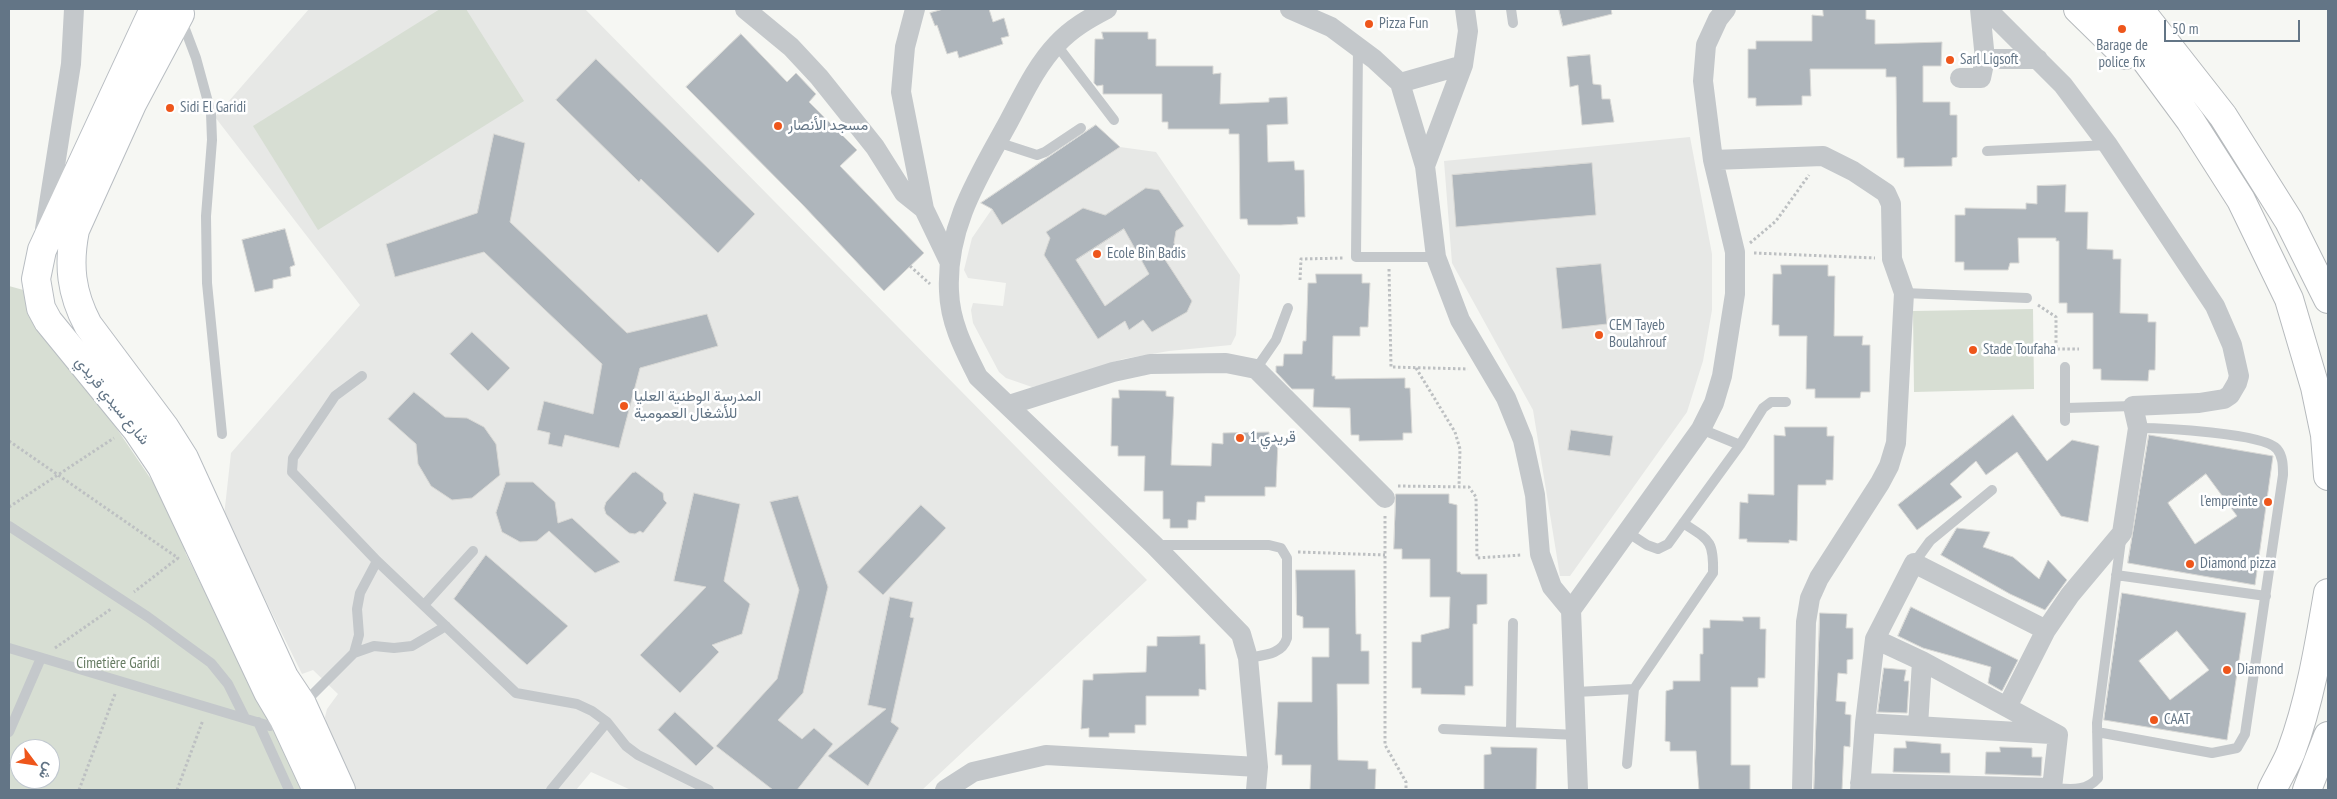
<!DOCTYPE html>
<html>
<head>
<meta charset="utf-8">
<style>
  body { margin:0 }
  #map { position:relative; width:2337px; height:799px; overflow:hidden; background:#f6f7f3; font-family:"PT Sans Narrow",Vazirmatn,sans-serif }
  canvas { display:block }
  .frame { position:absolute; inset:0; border:10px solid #637586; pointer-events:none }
  .north { position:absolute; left:10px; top:739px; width:50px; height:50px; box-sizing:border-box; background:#fff; border:1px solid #c1c8cf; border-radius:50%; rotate:121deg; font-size:14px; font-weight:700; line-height:20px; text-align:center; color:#637586 }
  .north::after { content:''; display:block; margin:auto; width:18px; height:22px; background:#ee561b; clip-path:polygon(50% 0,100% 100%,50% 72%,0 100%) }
  .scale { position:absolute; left:2164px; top:20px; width:136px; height:22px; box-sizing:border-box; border:2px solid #637586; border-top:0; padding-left:6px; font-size:15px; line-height:18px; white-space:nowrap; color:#637586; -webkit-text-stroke:4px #fff; paint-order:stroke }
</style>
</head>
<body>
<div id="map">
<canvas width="2337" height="799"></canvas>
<div class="frame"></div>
<div class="north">ش</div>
<div class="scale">50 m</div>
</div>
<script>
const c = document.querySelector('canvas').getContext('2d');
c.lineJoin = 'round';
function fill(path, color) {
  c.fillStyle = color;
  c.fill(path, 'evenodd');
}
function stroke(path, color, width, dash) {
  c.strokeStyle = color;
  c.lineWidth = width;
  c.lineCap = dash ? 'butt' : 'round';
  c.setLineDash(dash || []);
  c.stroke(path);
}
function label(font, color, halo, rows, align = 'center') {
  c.font = font + ' "PT Sans Narrow",Vazirmatn,sans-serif';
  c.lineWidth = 5;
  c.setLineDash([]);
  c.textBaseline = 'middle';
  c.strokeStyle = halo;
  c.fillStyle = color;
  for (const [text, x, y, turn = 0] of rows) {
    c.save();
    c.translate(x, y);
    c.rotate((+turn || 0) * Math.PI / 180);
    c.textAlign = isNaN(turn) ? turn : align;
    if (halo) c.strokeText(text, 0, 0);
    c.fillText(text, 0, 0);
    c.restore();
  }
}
fill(new Path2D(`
  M309 9H585L1147 580 922 790H631L591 772 576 790H353L327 726 325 717 327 709 338 694 313 670 302 674 224 516 231 453 360 305 215 117Z
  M1690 137 1712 254V310L1703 361 1687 412 1570 576H1560L1533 410 1452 263 1444 161Z
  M1120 147 1156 152 1240 275 1236 335 1231 345 1169 351 1123 359 1054 382 1032 387 1006 378 999 372 973 323 971 310 973 303 1003 306 1006 283 968 278 964 270 972 238 992 209 1003 225Z`), '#e7e8e6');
fill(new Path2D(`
  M440 9H466L524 101 318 230 253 126Z
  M9 286 27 291 43 320 174 513 186 554 304 790H9ZM20 749H50V779H20Z
  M2033 309 2034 389 1914 392 1913 311Z`), '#d7ded3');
const building = new Path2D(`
  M944 9H989L993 22 1004 18 1009 36 1001 38 1003 44 959 58 957 51 947 54 937 25 935 26 930 13Z
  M1559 9H1611L1612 14 1563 26Z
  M1823 9H1866V19L1875 20V44L1942 42 1941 66H1923V102H1950V115H1957V157L1952 158V166L1904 167V158H1897L1896 77H1886V69H1810L1811 96H1802V105L1756 106V98H1748V49H1756V41H1812V15L1823 16Z
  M1102 32H1148V39H1156V66H1213V74L1221 73 1220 104 1269 102V98L1287 97 1288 124 1267 125 1268 162 1294 161 1295 170H1304L1305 217H1297L1298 224 1281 225H1248L1247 219H1240L1239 134H1229V129H1168V122H1162V94H1103V85L1097 86 1094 83 1095 39H1103Z
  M741 34 787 82 796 73 816 94 809 102 857 150 840 166 924 253 884 291 802 204 686 87Z
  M1590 55 1593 84 1601 85 1602 99H1610L1614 122 1582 125 1578 85 1570 87 1567 57Z
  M596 59 755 214 718 253 641 179 639 182 556 100Z
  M1096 125 1120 147 1002 225 992 209 981 203Z
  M494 134 525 143 510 222 627 333 707 314 718 346 640 368 619 448 565 435 562 447 548 444 550 433 537 430 544 401 593 414 602 364 484 252 395 277 386 244 477 213Z
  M1592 163 1596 215 1456 227 1452 175Z
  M2066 185 2065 212H2088L2087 249 2113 250V259H2121L2120 313 2148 314V322H2156L2155 370H2149L2148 381 2101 380V369H2093V313H2067V303H2059V241H2056V238H2018L2019 263H2010L2008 270H1964V262H1955V215H1965V208L2026 209V203L2037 204V186Z
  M1146 188 1159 190 1184 226 1176 231 1174 243 1178 249 1164 258 1192 301 1187 312 1152 332 1143 320 1129 330 1125 321 1098 339 1044 255 1050 238 1046 232 1083 208 1105 215ZM1124 229 1149 274 1105 306 1076 260Z
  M285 229 295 265 290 267 291 276 273 280V288L255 292 242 240Z
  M1601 264 1607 324 1562 329 1556 268Z
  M1781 265H1828V276H1835L1834 336H1863L1862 345H1870V392H1861L1860 398H1815V389H1806L1807 336H1779V325H1772L1773 274H1781Z
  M1316 274H1362V283H1370L1368 327H1360V336H1333L1332 376H1335V379L1405 378V388H1410L1412 433H1403V440L1359 441V435H1351L1350 408 1313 407 1314 389H1292L1276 372V366H1283L1284 354H1302L1303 341H1306L1308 283H1316Z
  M472 332 510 368 488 391 450 354Z
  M1119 390 1166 391V396L1174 397 1171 465 1211 466 1212 443 1223 444V433L1269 432V441H1278L1276 487H1265V496H1205V502H1197L1196 520H1188V528H1170V519H1163V491H1144L1145 456H1118V446H1111L1112 398H1119Z
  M414 392 445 417 467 418 484 427 496 444 500 475 472 498 452 500 431 486 418 464 416 444 388 419Z
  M2013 415 2047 461 2072 440 2099 446 2088 522 2061 516 2017 452 1986 475 1976 461 1950 484 1962 497 1917 530 1898 505Z
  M1785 427H1827V436H1834L1833 480H1826V485H1798L1797 541 1789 540V543L1747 542V539H1739L1740 502 1748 503V494L1774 495V435L1785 436Z
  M1571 430 1613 436 1610 456 1568 450Z
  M2149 435 2273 456 2255 585 2128 563ZM2206 474 2237 516 2195 544 2168 503Z
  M636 472 663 493 664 500 667 503 643 533 640 531 635 534 629 533 606 514 604 508 606 502 632 473Z
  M506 482H533L555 502 558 523 572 518 620 562 595 573 549 531 537 541 520 542 502 532 496 513Z
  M694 493 740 504 724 581 750 604 742 634 712 645 719 652 680 693 640 655 706 587 674 581Z
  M1396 494H1449V503L1457 505V572H1460L1461 574H1487V604L1477 605V624H1473V686H1465V695L1421 694V688H1412V642H1421V635L1449 628 1450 597H1430V559H1402V549H1394Z
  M798 496 828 587 803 693 778 720 802 739 814 728 833 744 797 790H773L716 746 777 679 799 590 770 502Z
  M921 505 946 528 883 595 858 572Z
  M1957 528 1990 532 1983 547 2013 557 2039 579 2048 560 2067 580 2045 610 2010 594 1941 555Z
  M486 555 568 626 527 665 454 599Z
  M1296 570H1355L1356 634H1361V651H1369V684H1337L1338 760 1368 761V769H1376L1375 790H1310L1311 765H1282V755H1275L1278 702H1312V657H1329V628H1303V617L1297 615Z
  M2122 593 2246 613 2227 740 2104 720ZM2177 631 2209 670 2170 700 2139 661Z
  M890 597 913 602 910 617 914 618 891 722 899 728 868 786 828 756 886 709 868 705Z
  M1911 607 2018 660 2002 691 1988 683 1991 667 1923 648 1898 636Z
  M1820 613 1847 614 1846 628H1853V659L1847 660V674L1838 673 1836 701 1846 702 1845 714 1851 715 1850 747 1844 746 1842 790H1814Z
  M1743 617H1760V629H1766L1765 678H1758V687H1731V765H1750V790H1699L1696 751H1670V742L1665 741 1666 691 1673 689V681H1700V654H1703V628H1710V620L1743 621Z
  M1200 636V644H1205L1206 690 1199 689V696H1146V725H1135V733H1109V737H1089V728L1081 729 1083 680H1093V674L1146 672 1147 646H1157V637Z
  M1884 668 1906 670 1904 681H1909L1907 713 1878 712Z
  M675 712 714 748 696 766 658 730Z
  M1906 741 1941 744V753H1950V773L1893 772 1894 748H1906Z
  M1491 747 1537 748 1536 790H1484V755L1491 754Z
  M2000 747 2032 748V757H2042L2041 776 1985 774 1986 752H2000Z`);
fill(building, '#aeb5bb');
stroke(building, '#d8d8d5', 1);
const secondary = new Path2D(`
  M154 9 42 250 36 279 41 308 48 321 137 430 162 467 268 692 284 719 317 790
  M180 14 132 104 75 230C68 265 71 293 88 325L165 428 184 458 284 677 302 704 341 790`);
const highway = new Path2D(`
  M2078 9 2125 55
  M2108 9 2190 120 2241 200 2289 299 2315 387 2325 435 2328 476
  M2139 9 2223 116 2289 221 2328 299
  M2272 790C2278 777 2286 765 2291 752 2310 701 2319 646 2328 593
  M2307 790 2328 736`);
stroke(secondary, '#b8bdc2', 30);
stroke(highway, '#b6babd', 30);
stroke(new Path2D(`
  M1750 243 1776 221 1809 175
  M1754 253 1875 258
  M910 266 930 284
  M1389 269 1391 367 1468 369
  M1300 280 1301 259 1344 258
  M2038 305 2056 317V349H2079
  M1416 368 1455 432 1460 449 1459 486
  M9 441 178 558 134 592
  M1398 486 1469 487 1476 497 1477 558 1522 555
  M9 507 114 438
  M1385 516V745L1406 782V790
  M1298 552 1385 555
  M55 648 111 609
  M79 790 115 694
  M177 790 203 720`), '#bdc0c2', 3, [2.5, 2.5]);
stroke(new Path2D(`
  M1511 9 1513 23
  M182 21 196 58 211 113 212 140 206 216 207 283 222 434
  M1056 44 1114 120
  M1358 47 1356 257H1436
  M997 142 1037 155 1045 152 1081 128
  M1987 151 2108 145
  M1904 293 2027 298
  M1256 369 1276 340 1288 308
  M362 376 335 396 293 458 292 472 377 561 516 693 577 704 592 711 607 722 626 746 638 755 709 790
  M2066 408 2133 406
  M2065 421V367
  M1701 429 1740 445
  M9 526 148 617 211 663 228 684 245 718
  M1627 532 1647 545 1658 549 1668 544 1740 445 1763 408 1771 402H1786
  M1155 545H1269L1281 548 1287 558V638C1282 655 1263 655 1248 658
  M1914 563 1930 541 1992 490
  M2116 575 2266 596
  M424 605 473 551
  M9 648 270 726 284 719
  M354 653 374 646 394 648 412 646 446 626
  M1576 692 1634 689
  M303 704 354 653 359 635 357 609 360 593 377 561
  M258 722 289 790
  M1443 729 1577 735
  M1511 731 1513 623
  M9 732 41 658
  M2097 732 2212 753 2237 748 2245 734 2283 475C2283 466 2283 456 2277 449 2264 433 2161 428 2138 428
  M1627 764 1634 689 1713 573C1714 540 1709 540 1683 523
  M2052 788C2070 789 2086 792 2098 778L2097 723 2121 540
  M551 790 607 722`), '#c4c8cb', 10);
stroke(new Path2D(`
  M745 9 791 47 819 77 875 147 904 193 924 209
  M915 9 905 47 901 92 924 209 950 263
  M1107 9C1088 19 1072 28 1057 44 1036 66 1023 95 1009 121 979 176 946 226 949 291 950 323 964 349 978 377L1154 545 1241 634 1248 658 1258 767 1256 790
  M1290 9 1331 27 1374 59 1400 83 1425 166 1436 257 1460 320 1506 398 1523 440 1535 495 1540 554 1552 587 1571 610 1578 790
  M1980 9 1985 59
  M1987 9 2063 85 2108 145 2215 306 2232 345 2239 376 2237 383 2230 395 2224 399 2199 403 2133 406 2138 428 2122 533 2070 595 2046 630 2007 707
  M1960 78H1981L1985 59H2038
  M1400 83 1463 65
  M1713 160 1823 156 1853 171 1886 193 1891 204 1892 259 1904 293 1896 443 1889 466 1880 483 1819 578 1810 598 1806 622 1802 790
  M1425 166 1463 65 1468 31 1465 9
  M45 229 71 64 74 9
  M1009 405 1113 372 1150 364 1226 363 1256 369 1385 498
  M1571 610 1701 429 1714 403 1722 376 1735 294V252L1713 160 1703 81 1706 45 1718 19 1726 9
  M1865 723 2051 734
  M1918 726 1922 661
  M1860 783 2052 788 2058 735 1922 661 1875 639
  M945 790 973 772 1046 755 1258 767
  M1860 790 1865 723 1875 639 1914 563 2046 630`), '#c4c8cb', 20);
stroke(secondary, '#fff', 28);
stroke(highway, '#fff', 28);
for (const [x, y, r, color] of [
  [1369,24,5,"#ee561b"],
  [2122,29,5,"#ee561b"],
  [1950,60,5,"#ee561b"],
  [170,108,5,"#ee561b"],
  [778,126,5,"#ee561b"],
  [1097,254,5,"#ee561b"],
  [1599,335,5,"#ee561b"],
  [1973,350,5,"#ee561b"],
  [624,406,5,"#ee561b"],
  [1240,438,5,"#ee561b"],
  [2268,502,5,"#ee561b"],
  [2190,564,5,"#ee561b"],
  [2227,670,5,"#ee561b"],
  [2154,720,5,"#ee561b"]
]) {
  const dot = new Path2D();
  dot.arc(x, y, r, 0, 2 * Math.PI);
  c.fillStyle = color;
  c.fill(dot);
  stroke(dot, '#fff', 2);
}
label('15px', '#637586', '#fff', [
  ["Pizza Fun",1379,24],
  ["Barage de",2122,46,"center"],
  ["police fix",2122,63,"center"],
  ["Sarl Ligsoft",1960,60],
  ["Sidi El Garidi",180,108],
  ["مسجد الأنصار",788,126],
  ["Ecole Bin Badis",1107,254],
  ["CEM Tayeb",1609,326],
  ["Boulahrouf",1609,343],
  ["Stade Toufaha",1983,350],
  ["المدرسة الوطنية العليا",634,397],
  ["للأشغال العمومية",634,414],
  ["قريدي 1",1250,438],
  ["l'empreinte",2258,502,"right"],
  ["Diamond pizza",2200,564],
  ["Diamond",2237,670],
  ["CAAT",2164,720]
], 'left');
label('15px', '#637586', '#fff', [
  ["شارع سيدي قريدي",112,401,51]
]);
label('15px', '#677c63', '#fff', [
  ["Cimetière Garidi",118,664]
]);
</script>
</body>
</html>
